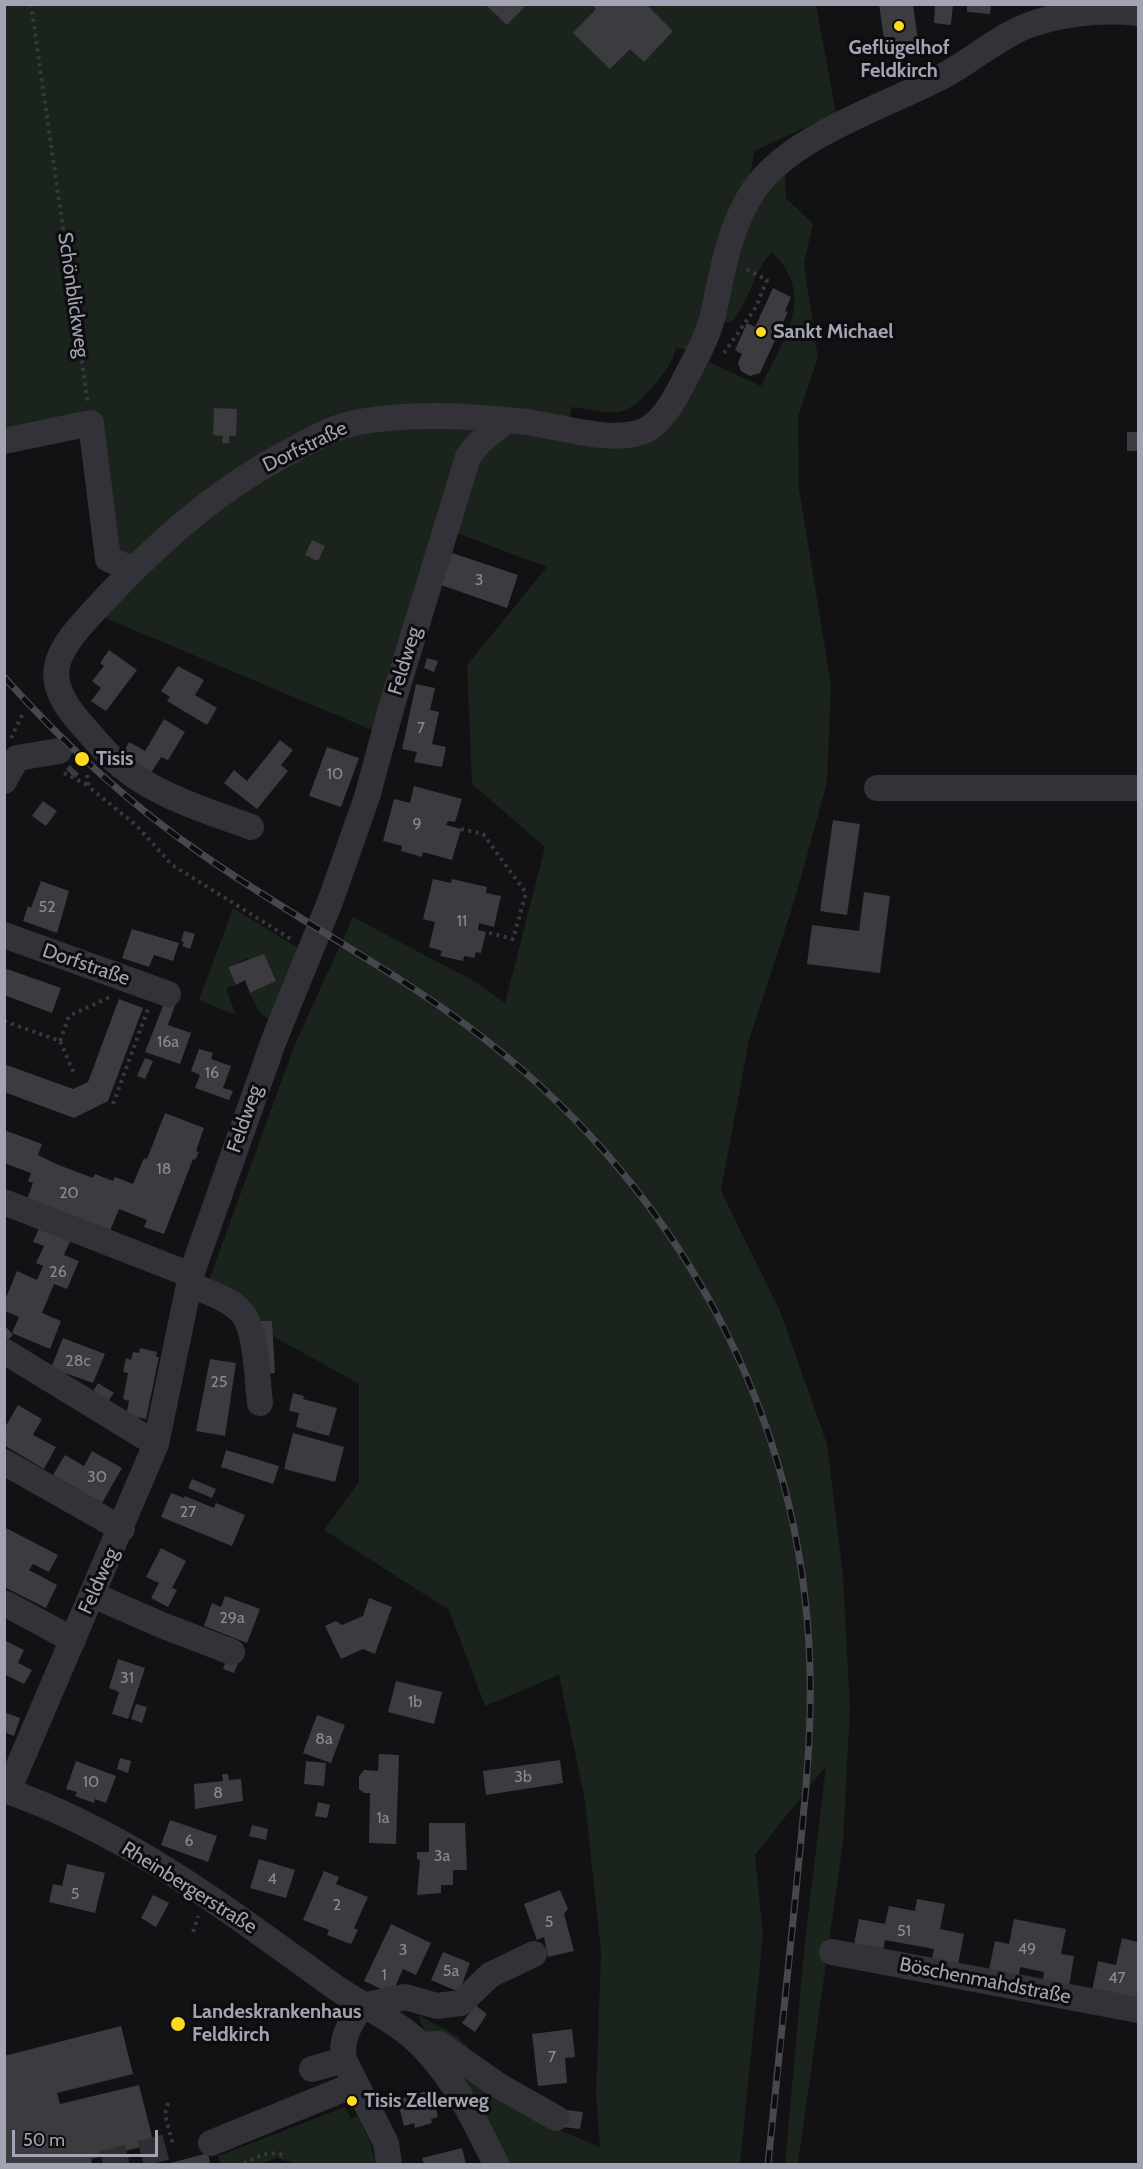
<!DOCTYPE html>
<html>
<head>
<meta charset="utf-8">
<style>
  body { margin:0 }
  #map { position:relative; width:1143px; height:2169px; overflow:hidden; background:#121113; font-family:Cabin,sans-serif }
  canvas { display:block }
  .frame { position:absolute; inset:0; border:6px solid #a2a4b4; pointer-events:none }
  .scale { position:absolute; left:12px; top:2130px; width:146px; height:27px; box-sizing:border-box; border:3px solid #a2a4b4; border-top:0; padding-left:8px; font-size:18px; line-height:21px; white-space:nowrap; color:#a2a4b4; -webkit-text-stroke:4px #0d0c0e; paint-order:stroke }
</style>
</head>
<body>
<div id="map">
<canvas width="1143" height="2169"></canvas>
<div class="frame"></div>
<div class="scale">50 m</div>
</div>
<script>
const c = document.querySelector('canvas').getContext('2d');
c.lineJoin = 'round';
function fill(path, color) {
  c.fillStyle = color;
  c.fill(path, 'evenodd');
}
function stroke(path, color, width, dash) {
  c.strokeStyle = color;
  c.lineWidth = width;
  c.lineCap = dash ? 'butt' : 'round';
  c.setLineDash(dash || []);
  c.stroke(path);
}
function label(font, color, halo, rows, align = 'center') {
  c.font = font + ' Cabin,sans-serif';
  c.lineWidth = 6;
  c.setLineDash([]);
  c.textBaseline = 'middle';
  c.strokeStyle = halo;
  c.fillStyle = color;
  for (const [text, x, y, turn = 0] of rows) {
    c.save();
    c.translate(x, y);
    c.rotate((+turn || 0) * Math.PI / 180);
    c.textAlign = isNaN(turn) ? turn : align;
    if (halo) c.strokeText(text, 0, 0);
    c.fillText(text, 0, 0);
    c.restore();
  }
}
fill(new Path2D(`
  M4 5H816L836 113 754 151 749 182 785 172 786 198 813 224 804 263 818 358 798 416 799 489 831 684 827 783 794 902 749 1040 721 1191 780 1311 827 1444 843 1575 850 1709 843 1842 798 2164H785L805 1941 826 1766 755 1855 763 1935 740 2164H490L454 2106 418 2015 457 2036 541 2122 600 2147 596 2095 601 1952 585 1801 559 1675 485 1706 449 1610 324 1530 359 1482V1384L203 1297 295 1044 353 917 472 980 505 1003 545 847 472 784 467 665 547 567 443 528 379 733 96 614 132 571 110 557 90 424 5 442ZM772 252C817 297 784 339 761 386L709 362 675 403 621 440 569 421 572 407C616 414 624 421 655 384 665 372 672 364 676 348L689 350 712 318 730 323C752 300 752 272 772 252Z
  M233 908 298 948 271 1021 260 1013 250 993 276 981 248 958 228 967 236 985 226 988 236 1015 199 1000Z
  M345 2107 351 2119 357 2116 370 2142 376 2164H296L278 2158 259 2164H220L218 2156Z`), '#1b231d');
fill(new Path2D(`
  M481 4H527L507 25 486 5 483 7Z
  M592 4H646L673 31 644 62 630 49 610 69 573 33 596 9Z
  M879 4H913L919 48 886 53Z
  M935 4H953L951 25 934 23Z
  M967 4H991L990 14 967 12Z
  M773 288 791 297 785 311 788 312 760 373 750 376 741 371 738 363 742 354 735 350 747 323 755 327Z
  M214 408 237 409 236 436H229V443H222L223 436 213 435Z
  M1127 432H1138V451H1127Z
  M312 540 325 546 318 561 305 555Z
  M452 553 518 575 507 608 441 585Z
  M109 650 137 670 106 711 91 701 101 688 92 681 104 666 100 663Z
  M427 658 438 661 434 672 424 668Z
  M178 666 204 680 195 695 217 708 207 725 167 701 170 697 161 691Z
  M416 684 435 688 430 710 439 712 432 744 446 747 442 767 414 762 417 752 402 749Z
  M164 719 185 732 168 760 161 757 151 773 123 753 129 742 145 751Z
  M280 740 293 750 281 765 288 771 257 809 224 783 234 770 247 781Z
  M327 747 359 758 341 807 309 796Z
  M70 765 79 774 75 778 66 769Z
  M414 786 462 799 455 822 448 821 446 825 461 829 452 860 423 852 422 857 401 851 402 846 383 841 394 799 410 803Z
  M43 801 57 811 46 826 32 816Z
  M833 820 860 824 847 915 820 911Z
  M433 879 451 883 452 879 487 887 486 893 501 896 494 927 479 923 478 930 486 932 481 953 476 952 474 958 464 956 463 961 440 956 442 951 429 947 435 922 423 919Z
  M41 881 69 891 57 933 23 921 28 906 31 908Z
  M864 892 890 896 880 973 807 964 812 925 859 931Z
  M132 929 179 943 173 961 154 955 149 967 122 958Z
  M184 931 195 934 190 949 182 946 184 942 181 941Z
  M264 954 276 981 250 993 245 980 236 985 228 967Z
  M4 968 61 988 52 1013 4 995Z
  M119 999 143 1008 108 1101 74 1118 4 1092V1064L73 1089 88 1082Z
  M165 1001 175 1005 168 1025 191 1033 180 1064 145 1052Z
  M199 1049 213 1053 211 1059 231 1066 223 1088 233 1091 229 1100 195 1088 200 1075 191 1071Z
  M145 1058 153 1061 145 1079 137 1076Z
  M165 1113 204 1128 196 1151 199 1152 195 1160 193 1159 164 1234 144 1227 147 1220 119 1209 110 1231 26 1202 33 1183 28 1181 31 1173 4 1163V1130L42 1144 38 1155 56 1164 93 1178 95 1174 113 1181 115 1177 133 1184 144 1158 147 1159Z
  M40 1226 71 1239 64 1255 79 1261 67 1289 54 1284 42 1313 61 1321 50 1349 12 1333 19 1317 5 1311V1300L17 1271 37 1280 43 1266 36 1263 44 1246 33 1242Z
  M260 1321H272L275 1373 265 1374Z
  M6 1327 13 1335 4 1343V1328Z
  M63 1338 105 1354 93 1383 51 1368Z
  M140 1348 157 1352 156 1357H159L146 1419 126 1415 129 1401 123 1399 128 1373 123 1372 126 1358 131 1360 133 1352 139 1353Z
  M210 1359 236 1363 225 1436 196 1431Z
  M98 1383 114 1393 104 1407 89 1398Z
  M293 1393 304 1396 303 1399 337 1408 329 1436 296 1427 299 1413 289 1411Z
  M18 1405 42 1419 33 1435 56 1447 44 1469 4 1445V1429Z
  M293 1433 344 1447 335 1482 284 1469Z
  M226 1450 279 1466 273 1484 221 1467Z
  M92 1451 122 1468 102 1503 53 1475 65 1455 84 1466Z
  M192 1479 216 1489 212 1498 188 1488Z
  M171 1493 184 1498 185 1496 214 1508 216 1503 245 1515 232 1546 161 1517Z
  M4 1527 58 1555 49 1572 33 1564 29 1570 57 1585 46 1608 4 1587Z
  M161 1548 186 1561 172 1588 177 1590 168 1607 151 1598 159 1583 146 1577Z
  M225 1596 260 1609 247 1643 204 1626 212 1603 221 1607Z
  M369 1598 392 1607 375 1654 363 1649 341 1659 325 1626 336 1621 342 1625 363 1616Z
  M4 1640 24 1650 18 1663 32 1670 24 1684 4 1674Z
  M228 1657 239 1661 234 1673 223 1669Z
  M118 1659 145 1668 128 1719 112 1714 119 1692 109 1688Z
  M396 1681 442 1692 434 1724 388 1712Z
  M136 1704 147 1707 142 1723 131 1719Z
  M4 1712 20 1718 14 1736 4 1732Z
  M317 1715 345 1725 331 1763 303 1753Z
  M379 1754 399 1755 396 1844 369 1843 370 1793H364L359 1789V1776L364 1770 378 1771Z
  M120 1758 131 1761 128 1773 117 1769Z
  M560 1760 563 1783 486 1795 483 1771Z
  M76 1761 116 1776 106 1803 95 1799 94 1803 75 1796 77 1792 66 1789Z
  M306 1761 326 1763 324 1786 304 1784Z
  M222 1774H228L229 1780 241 1779 243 1801 195 1809 194 1784 223 1781Z
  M318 1802 330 1805 327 1818 315 1816Z
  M170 1820 217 1836 208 1862 161 1845Z
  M429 1823H465L467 1870H453V1885H441V1893L417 1895 420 1860 417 1859V1852H429Z
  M252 1825 268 1829 266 1840 249 1836Z
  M259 1859 295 1870 286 1898 250 1888Z
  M67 1864 105 1873 95 1913 49 1902 53 1884 62 1886Z
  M324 1871 339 1877 336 1884 368 1897 354 1928 358 1930 351 1944 327 1935 329 1930 303 1920Z
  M560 1890 568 1909 564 1914 574 1951 548 1957 544 1937 537 1940 524 1904Z
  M153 1895 169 1903 156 1927 141 1918Z
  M917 1899 945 1904 940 1929 964 1934 958 1964 932 1959 934 1949 885 1940 883 1950 854 1944 859 1919 885 1924 889 1906 915 1911Z
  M1014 1919 1066 1929 1061 1954 1074 1956 1069 1986 1043 1981 1044 1972 1020 1967 1019 1976 989 1970 995 1941 1009 1944Z
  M391 1924 431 1943 416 1975 403 1969 392 1994 364 1981Z
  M1122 1938 1138 1942V2001L1092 1991 1098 1961 1116 1965Z
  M443 1952 470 1963 459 1992 431 1980Z
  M475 2005 487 2014 475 2032 462 2023Z
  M121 2026 133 2074 57 2093 60 2104 139 2085 154 2144 91 2159 92 2164H4V2056Z
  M572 2029 575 2057 565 2058 567 2083 538 2086 532 2034Z
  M431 2090 438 2117 431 2119 432 2123 415 2128 414 2123 404 2126 397 2099Z
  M566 2110 583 2112 580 2129 563 2127Z
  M462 2148 466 2164H424L422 2158Z
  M208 2153 210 2164H167Z`), '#3c3b40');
stroke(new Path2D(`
  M103 2164 173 2145`), '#2f2e33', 26, [26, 13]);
stroke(new Path2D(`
  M31 4 88 404
  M724 353 756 307 767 280 746 269
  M11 738 22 715
  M64 773 89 786
  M87 775 89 787 137 826 172 865 291 939
  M461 829 483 834 526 893 513 939 486 932
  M4 1004V1008
  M4 1021 60 1041 75 1076
  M60 1041 69 1016 112 996
  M113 1104 148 1009
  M193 1932 198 1916
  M168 2103 165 2114 173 2145
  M244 2164C258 2156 268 2151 284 2155L282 2158`), '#38393f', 4, [3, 4.5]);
stroke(new Path2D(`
  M4 441 91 423 108 559 133 569
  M4 781 17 758 59 751
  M877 788H1138
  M251 827C202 809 149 794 111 757 101 747 92 736 83 726 40 679 53 655 92 613 151 549 213 491 291 451 313 439 335 426 359 422 414 412 471 416 526 422 560 426 617 446 648 429 663 420 675 399 683 383 694 361 707 339 713 315 722 274 728 233 750 196 786 136 885 107 945 75 972 60 996 39 1024 27 1059 13 1101 9 1138 13
  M4 935 168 994
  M4 1202 191 1275
  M189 1284C206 1292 230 1298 242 1313 257 1330 257 1380 260 1403
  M4 1351 156 1444
  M4 1462 122 1529
  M93 1595 164 1626 232 1652
  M4 1603 73 1640
  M4 1790C127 1832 228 1910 332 1985 360 2005 398 2021 422 2046 456 2081 475 2121 496 2164
  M8 1791 156 1444 191 1275 274 1040 330 902 367 797 392 705 468 457 478 444 506 420
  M832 1952 1138 2010
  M362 2006 405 1997 437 2006 461 2003 490 1975 534 1954
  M362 2006C350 2023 340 2039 344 2060L386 2143 389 2164
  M421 2045 439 2044 499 2086 556 2118
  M312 2069 344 2060
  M211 2143 356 2084`), '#323238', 26);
const rail = new Path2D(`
  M4 677C64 744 129 804 203 855 289 915 382 963 466 1025 673 1177 803 1410 810 1669 812 1739 804 1810 797 1880 788 1975 778 2070 768 2164`);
stroke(rail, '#47474f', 7);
stroke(rail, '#0d0c0e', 4.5, [14]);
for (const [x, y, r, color] of [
  [899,26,6,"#fcda20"],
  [761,332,6,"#fcda20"],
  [82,759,8,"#fcda20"],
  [178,2024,8,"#fcda20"],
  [352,2101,6,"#fcda20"]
]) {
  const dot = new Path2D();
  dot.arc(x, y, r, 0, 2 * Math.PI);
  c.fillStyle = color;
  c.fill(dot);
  stroke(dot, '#0d0c0e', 2);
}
label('16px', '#888a97', null, [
  ["3",479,580],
  ["7",421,728],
  ["10",335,774],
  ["9",417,824],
  ["52",47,907],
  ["11",462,921],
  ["16a",168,1042],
  ["16",212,1073],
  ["18",164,1169],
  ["20",69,1193],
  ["26",58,1272],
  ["28c",78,1361],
  ["25",219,1382],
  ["30",97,1477],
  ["27",188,1512],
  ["29a",232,1618],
  ["31",127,1678],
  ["1b",415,1702],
  ["8a",324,1739],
  ["3b",523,1777],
  ["10",91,1782],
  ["8",218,1793],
  ["1a",383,1818],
  ["6",189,1841],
  ["3a",442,1856],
  ["4",272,1879],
  ["5",75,1894],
  ["2",337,1905],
  ["5",549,1922],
  ["51",904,1931],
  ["49",1027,1949],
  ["3",403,1950],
  ["5a",451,1971],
  ["1",384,1975],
  ["47",1117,1978],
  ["7",552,2057]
]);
label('bold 20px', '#a2a4b4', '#0d0c0e', [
  ["Geflügelhof",899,48,"center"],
  ["Feldkirch",899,71,"center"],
  ["Sankt Michael",773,332],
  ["Tisis",96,759],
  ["Landeskrankenhaus",192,2012],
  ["Feldkirch",192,2035],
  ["Tisis Zellerweg",364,2101]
], 'left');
label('20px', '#a2a4b4', '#0d0c0e', [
  ["Schönblickweg",73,295,82],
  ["Dorfstraße",305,447,-26],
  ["Feldweg",405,661,-73],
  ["Dorfstraße",86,965,19],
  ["Feldweg",245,1119,-71],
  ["Feldweg",99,1581,-66],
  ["Rheinbergerstraße",189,1888,32],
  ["Böschenmahdstraße",985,1981,11]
]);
</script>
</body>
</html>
